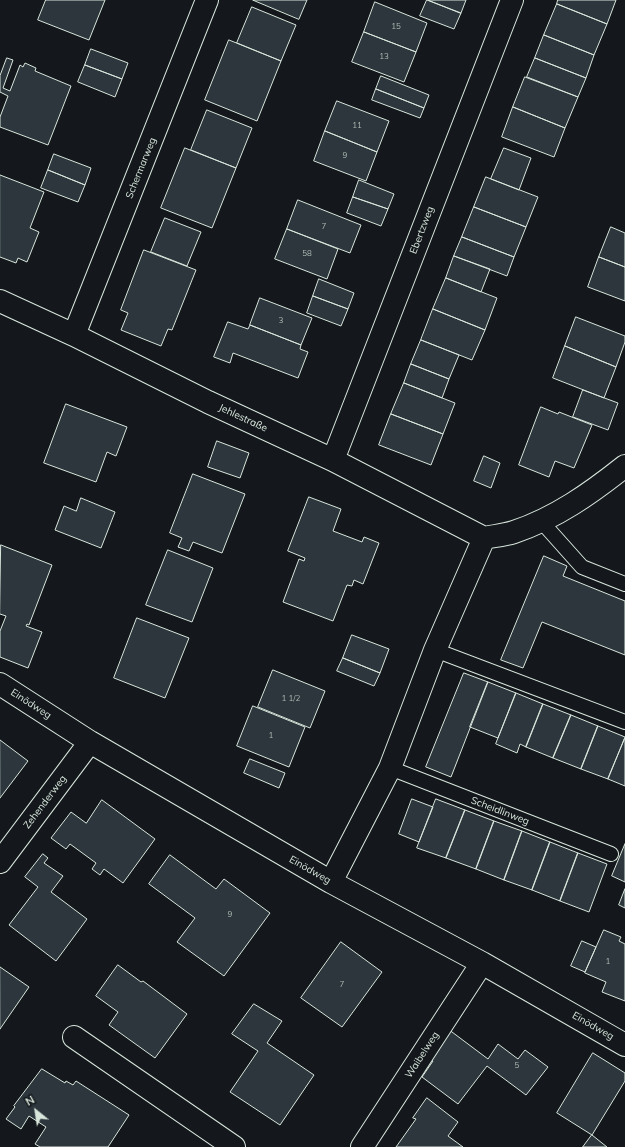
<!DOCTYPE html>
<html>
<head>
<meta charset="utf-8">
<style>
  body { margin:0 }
  #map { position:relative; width:625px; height:1147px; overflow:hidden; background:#14181c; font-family:Mulish,sans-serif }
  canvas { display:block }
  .north { position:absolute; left:16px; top:1091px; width:40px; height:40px; -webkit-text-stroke:3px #14181c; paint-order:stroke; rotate:330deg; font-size:11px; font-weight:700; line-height:16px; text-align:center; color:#d8e6dc }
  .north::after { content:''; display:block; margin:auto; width:14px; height:18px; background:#d8e6dc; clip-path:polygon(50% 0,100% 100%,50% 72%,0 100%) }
</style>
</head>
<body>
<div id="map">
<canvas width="625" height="1147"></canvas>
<div class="north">N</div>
</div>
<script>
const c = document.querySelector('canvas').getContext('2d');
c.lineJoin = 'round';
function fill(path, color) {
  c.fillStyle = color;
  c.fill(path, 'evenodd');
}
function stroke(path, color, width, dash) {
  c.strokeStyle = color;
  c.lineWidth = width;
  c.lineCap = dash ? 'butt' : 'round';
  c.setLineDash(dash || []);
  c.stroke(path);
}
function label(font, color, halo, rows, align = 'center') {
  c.font = font + ' Mulish,sans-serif';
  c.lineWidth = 3;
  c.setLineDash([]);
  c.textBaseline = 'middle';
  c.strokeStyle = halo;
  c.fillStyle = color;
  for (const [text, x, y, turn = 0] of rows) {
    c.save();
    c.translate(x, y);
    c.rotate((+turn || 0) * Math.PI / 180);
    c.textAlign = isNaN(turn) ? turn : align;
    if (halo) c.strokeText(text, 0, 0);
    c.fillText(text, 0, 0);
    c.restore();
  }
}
const building = new Path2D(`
  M46 0H105L89 40 38 20Z
  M253 0H307L299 19Z
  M427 0 461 13 454 29 420 16Z
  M428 0H466L461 13Z
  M558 0H616L607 24 557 4Z
  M375 2 427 23 416 52 364 32Z
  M557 4 607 24 594 55 544 35Z
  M252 7 296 25 281 61 237 43Z
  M364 32 416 52 404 82 352 62Z
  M544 35 594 55 586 78 535 58Z
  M229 40 281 61 257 121 205 100Z
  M91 49 128 63 122 79 85 65Z
  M7 58 13 60 3 88 10 91 20 65 23 67 25 63 36 68 35 71 71 86 48 145 0 127V117L8 96 0 92V76Z
  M535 58 586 78 578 97 527 77Z
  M85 65 122 79 115 97 78 82Z
  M381 76 429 95 424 108 376 89Z
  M525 77 578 97 565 128 513 107Z
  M376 89 424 108 420 118 372 100Z
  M337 101 389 121 377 152 325 131Z
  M513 107 565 128 554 157 502 137Z
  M207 110 252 128 236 168 191 150Z
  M325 131 377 152 366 181 314 161Z
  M185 148 236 168 212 228 161 208Z
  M504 148 531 158 519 190 491 179Z
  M54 154 91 168 85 185 48 170Z
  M48 170 85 185 78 202 41 188Z
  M0 175 44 192 30 228 39 232 27 262 18 258 16 263 0 257Z
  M486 177 538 197 526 227 474 207Z
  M359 180 394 194 388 209 353 197Z
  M353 197 388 209 381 226 347 213Z
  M298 200 361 225 350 253 287 229Z
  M474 207 526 227 514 257 462 237Z
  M165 218 201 232 187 266 151 252Z
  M611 227 625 233V267L599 257Z
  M287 229 338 249 327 279 275 259Z
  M462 237 514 257 507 276 454 256Z
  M144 250 196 270 172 330 168 329 161 346 121 330 128 313 121 310Z
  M454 256 490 269 481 292 446 278Z
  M599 257 625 267V301L588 287Z
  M446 278 497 298 485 330 433 309Z
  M319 279 354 293 348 309 313 296Z
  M313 296 348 309 341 326 307 313Z
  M260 298 312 318 301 345 250 325Z
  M433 309 485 330 472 360 421 340Z
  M576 317 625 336V342L616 367 565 346Z
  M228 322 248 329 250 325 301 345 300 349 308 352 298 378 233 353 230 363 214 357Z
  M421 340 459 355 449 379 411 364Z
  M565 346 616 367 604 398 553 378Z
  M411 364 449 379 442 398 404 383Z
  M404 383 455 403 443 434 391 414Z
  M583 390 618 403 608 430 573 417Z
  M66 404 127 427 116 456 107 452 96 482 44 463Z
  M541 407 558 414 559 412 592 425 574 468 555 461 549 477 519 465Z
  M391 414 443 434 431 465 379 445Z
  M217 441 249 453 240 478 208 467Z
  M484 456 500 463 491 488 474 481Z
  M193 474 245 494 222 553 193 542 189 551 178 547 182 538 170 533Z
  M309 497 341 509 333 531 362 542 364 537 379 543 363 584 354 580 352 586 347 585 333 621 283 602 299 559 304 561 305 558 288 551Z
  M81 498 115 512 101 548 55 530 64 506 76 511Z
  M1 545 52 565 29 625 27 624 26 626 42 632 28 668 0 657V631L6 616 0 614Z
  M168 550 213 568 192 622 146 605Z
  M544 556 567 566 563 576 625 601V655L542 622 523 668 501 660Z
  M137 618 189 638 165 698 114 678Z
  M352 635 389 649 380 673 343 658Z
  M343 658 380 673 374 686 337 671Z
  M273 670 325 691 310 728 258 707Z
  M464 673 488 682 451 777 426 767Z
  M488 682 516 693 498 738 470 727Z
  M516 693 543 704 526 747 520 744 517 753 496 744Z
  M543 704 571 715 553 758 526 747Z
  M253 706 305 727 289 767 237 746Z
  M571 715 598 726 581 769 553 758Z
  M598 726 625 737 608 779 581 769Z
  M625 738V786L608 779Z
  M0 740 28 761 0 798Z
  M250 759 285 773 279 788 244 773Z
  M412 799 433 807 419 842 399 834Z
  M436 799 465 810 446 858 417 848Z
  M102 800 155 839 123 883 104 869 100 875 92 869 96 863 70 844 66 849 51 838 71 812 86 823Z
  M465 810 494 821 476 869 446 858Z
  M494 821 522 831 504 880 476 869Z
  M522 831 550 842 532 890 504 880Z
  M550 842 578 853 560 901 532 890Z
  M625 844V882L612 876Z
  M578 853 607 864 589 912 560 901Z
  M43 854 48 858 44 863 63 876 51 892 87 919 56 961 9 925 38 887 25 877Z
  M170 855 216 889 224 879 270 913 224 976 177 942 195 918 149 884Z
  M625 889V908L619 905Z
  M604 930 621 937 619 941 625 944V1001L602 992 606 982 585 973Z
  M582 941 596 947 585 972 571 966Z
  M341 942 382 972 342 1027 301 998Z
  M118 965 141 982 143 981 187 1014 155 1058 109 1025 118 1012 96 996Z
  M0 967 29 987 0 1029Z
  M254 1004 282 1021 267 1043 314 1075 280 1125 230 1092 258 1051 232 1034Z
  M448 1029 488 1059 498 1044 518 1059 525 1050 548 1067 526 1095 487 1066 458 1104 422 1077 433 1061 427 1057Z
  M593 1053 625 1073V1081L592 1135 557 1113Z
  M42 1069 65 1083 66 1081 73 1085 76 1081 129 1115 108 1147H40L35 1144 46 1127 29 1116 21 1129 6 1119 15 1107 14 1106Z
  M427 1098 458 1122 448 1136 463 1147H396L416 1119 413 1118Z
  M592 1135 607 1147H583Z`);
fill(building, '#2c363c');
stroke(building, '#d8e6dc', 1);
const lane = new Path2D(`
  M541 521 582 567 625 584
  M435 650 625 722
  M390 768 611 854`);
const street = new Path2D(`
  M0 301 74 335 208 402 333 460 484 538
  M74 335 207 0
  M333 460 512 0
  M0 684 90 742 331 882 482 963 625 1045
  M0 862 90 742
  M331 882 390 768 435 650 484 538C494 536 505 535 514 532 556 518 591 493 625 466
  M74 1037 234 1147
  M362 1147 482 963`);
stroke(lane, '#d8e6dc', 16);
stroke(street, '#d8e6dc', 24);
stroke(lane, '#14181c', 14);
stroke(street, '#14181c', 22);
label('8px', '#adbab4', null, [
  ["15",396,27],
  ["13",384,57],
  ["11",357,126],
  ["9",345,156],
  ["7",324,227],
  ["58",307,254],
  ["3",281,321],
  ["1 1/2",291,699],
  ["1",271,736],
  ["9",230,915],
  ["1",608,962],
  ["7",342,985],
  ["5",517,1066]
]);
label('10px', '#d8e6dc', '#14181c', [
  ["Schermarweg",141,168,-68],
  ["Ebertzweg",422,230,-69],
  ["Jehlestraße",243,418,25],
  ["Einödweg",31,704,33],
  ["Zehenderweg",45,802,-53],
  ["Scheidlinweg",500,811,21],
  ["Einödweg",310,870,30],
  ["Einödweg",593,1026,30],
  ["Waibelweg",422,1055,-57]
]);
</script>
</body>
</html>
